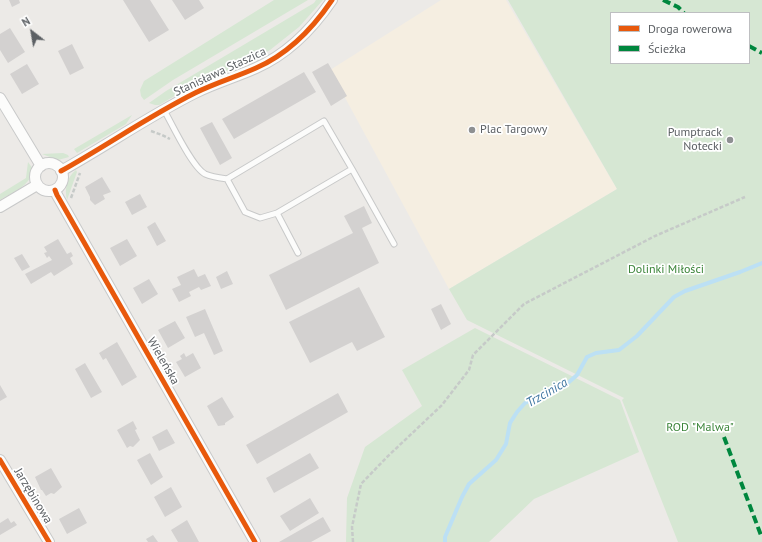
<!DOCTYPE html>
<html>
<head>
<meta charset="utf-8">
<style>
  body { margin:0 }
  #map { position:relative; width:762px; height:542px; overflow:hidden; background:#eceae7; font-family:"PT Sans",sans-serif }
  canvas { display:block }
  .legend { position:absolute; left:610px; top:12px; width:140px; height:52px; box-sizing:border-box; background:#fff; border:1px solid #bebfc1; margin:0; padding:5px 7px; list-style:none; font-size:12px; color:#5c6064 }
  .legend li { display:flex; align-items:center; gap:8px; height:20px }
  .legend b { width:20px; border:1px solid #bebfc1 }
  .north { position:absolute; left:12px; top:12px; width:40px; height:40px; -webkit-text-stroke:3px #fff; paint-order:stroke; rotate:329deg; font-size:11px; font-weight:700; line-height:16px; text-align:center; color:#5c6064 }
  .north::after { content:''; display:block; margin:auto; width:14px; height:18px; background:#5c6064; clip-path:polygon(50% 0,100% 100%,50% 72%,0 100%) }
</style>
</head>
<body>
<div id="map">
<canvas width="762" height="542"></canvas>
<ul class="legend">
<li><b style="height:5px;background:#e8590c"></b>Droga rowerowa</li>
<li><b style="height:5px;background:#00873e"></b>Ścieżka</li>
</ul>
<div class="north">N</div>
</div>
<script>
const c = document.querySelector('canvas').getContext('2d');
c.lineJoin = 'round';
function fill(path, color) {
  c.fillStyle = color;
  c.fill(path, 'evenodd');
}
function stroke(path, color, width, dash) {
  c.strokeStyle = color;
  c.lineWidth = width;
  c.lineCap = dash ? 'butt' : 'round';
  c.setLineDash(dash || []);
  c.stroke(path);
}
function label(font, color, halo, rows, align = 'center') {
  c.font = font + ' "PT Sans",sans-serif';
  c.lineWidth = 3.5;
  c.setLineDash([]);
  c.textBaseline = 'middle';
  c.strokeStyle = halo;
  c.fillStyle = color;
  for (const [text, x, y, turn = 0] of rows) {
    c.save();
    c.translate(x, y);
    c.rotate((+turn || 0) * Math.PI / 180);
    c.textAlign = isNaN(turn) ? turn : align;
    if (halo) c.strokeText(text, 0, 0);
    c.fillText(text, 0, 0);
    c.restore();
  }
}
fill(new Path2D(`
  M441 0H506L617 189 449 289 330 70Z`), '#f5eee1');
fill(new Path2D(`
  M274 0H308L173 80 144 100 141 96 140 90 144 81Z
  M316 0H323L299 27 270 50 255 58 185 90 159 105H155L149 103 166 91 314 3Z
  M508 0H762V542H678L622 400 624 398 467 320 449 289 617 189ZM611 13H749V63H611Z
  M132 115 126 124 77 153 74 149Z
  M63 153 68 155 69 157 58 160 42 154Z
  M28 162 33 169C31 186 13 192 0 200V194L26 178Z
  M76 170 77 172 67 200C64 189 67 177 76 170Z
  M475 328 620 400 639 452 534 499 489 542H346L347 498 365 447 422 406 402 370Z`), '#d6e7d3');
stroke(new Path2D(`
  M445 542V537L462 497 469 484 496 460 506 444 510 423 517 412 525 403 560 388 569 382 577 375 587 357 596 353 619 350 637 336 674 297 685 291 740 272 762 263`), '#bce0f4', 4);
fill(new Path2D(`
  M9 0H19L20 3 12 7Z
  M123 0H150L169 30 149 42Z
  M172 0H199L204 8 185 20Z
  M10 28 25 52 8 63 0 50V34Z
  M72 44 84 68 70 75 58 51Z
  M328 63 347 96 331 106 312 72Z
  M27 64 39 84 22 94 10 74Z
  M304 72 316 92 234 139 222 119Z
  M212 122 232 158 220 165 200 128Z
  M102 177 111 192 103 195 105 199 95 205 90 200V197L85 187Z
  M140 194 147 207 132 215 125 202Z
  M364 206 372 223 362 228 379 263 286 310 269 275 353 233 344 216Z
  M155 222 166 241 157 246 147 227Z
  M58 239 67 254 71 252 73 256 70 258 73 264 54 276 51 272 31 284 25 274 52 260 49 256 47 258 44 253 47 252 44 247Z
  M127 239 137 256 120 266 110 248Z
  M22 254 30 267 22 271 14 258Z
  M194 269 198 277 205 274 211 286 201 290 199 287 189 292 191 296 179 302 172 289 181 285 177 277Z
  M227 271 233 284 221 289 216 277Z
  M149 279 158 294 142 304 133 288Z
  M359 287 385 337 357 351 352 342 310 363 289 322Z
  M441 304 451 324 441 330 431 309Z
  M205 309 223 351 214 355 204 333 195 337 186 317Z
  M175 321 185 338 168 348 158 330Z
  M117 342 137 377 122 386 106 358 103 360 99 353Z
  M184 353 186 357 193 353 201 368 185 377 176 362 182 359 180 356Z
  M85 363 102 392 91 398 75 369Z
  M0 385 7 397 0 401Z
  M338 393 348 412 257 464 246 445Z
  M222 397 234 417 225 423V425L218 426 207 406Z
  M133 421 137 429 135 430 140 440 133 447 130 446 127 448 117 430Z
  M167 429 175 443 159 451 152 437Z
  M150 453 163 477 151 485 137 460Z
  M310 453 319 468 274 493 266 478Z
  M51 468 62 487 54 494 51 493 46 496 42 490H41L35 477Z
  M171 487 182 507 165 517 154 497Z
  M310 498 319 513 290 531 280 516Z
  M79 508 87 523 67 534 59 519Z
  M323 517 331 531 311 542H279Z
  M8 518 11 523 14 521 17 525 0 535V523Z
  M187 520 199 542H178L171 530Z
  M153 535 158 542H148L146 539Z`), '#d3d1d0');
const service = new Path2D(`
  M164 110C172 124 192 167 205 174 212 177 220 178 227 179L245 212 260 218 277 213 352 169 324 121 227 179
  M352 169 394 244
  M277 213 298 253`);
const minor = new Path2D(`
  M0 98 41 166
  M35 177a14 14 0 1 1 28 0a14 14 0 1 1-28 0Z
  M61 171C106 146 149 116 195 93 215 83 236 77 256 68 288 54 313 28 332 0
  M55 190 57 195 255 542
  M0 207 37 185
  M0 460 49 542`);
stroke(service, '#c8c9c9', 7);
stroke(minor, '#c8c9c9', 12);
stroke(new Path2D(`
  M151 131 162 135 170 139
  M71 198 80 173
  M353 542 352 527 361 484 387 457 442 405 469 370 473 355 524 304 655 236 745 197`), '#c6cac8', 2.5, [4, 2]);
stroke(service, '#fcfcfb', 5);
stroke(minor, '#fcfcfb', 10);
stroke(new Path2D(`
  M663 0 678 7 684 13
  M749 46 762 53
  M724 437 762 538`), '#00873e', 4, [8, 4]);
stroke(new Path2D(`
  M61 171C106 146 149 116 195 93 215 83 236 77 256 68 288 54 313 28 332 0
  M55 190 57 195 255 542
  M0 460 49 542`), '#e8590c', 5);
for (const [x, y, r, color] of [
  [472,130,4,"#8e9092"],
  [730,140,4,"#8e9092"]
]) {
  const dot = new Path2D();
  dot.arc(x, y, r, 0, 2 * Math.PI);
  c.fillStyle = color;
  c.fill(dot);
  stroke(dot, '#fff', 1.5);
}
label('12px', '#5c6064', '#fff', [
  ["Stanisława Staszica",220,72,-25],
  ["Wieleńska",163,361,60],
  ["Jarzębinowa",33,496,59]
]);
label('12px', '#5c6064', '#fff', [
  ["Plac Targowy",480,130],
  ["Pumptrack",722,133,"right"],
  ["Notecki",722,147,"right"]
], 'left');
label('12px', '#3c853a', '#fff', [
  ["Dolinki Miłości",666,270],
  ["ROD \"Malwa\"",700,428]
]);
label('italic 13px', '#4278a3', '#fff', [
  ["Trzcinica",547,393,-30]
]);
</script>
</body>
</html>
